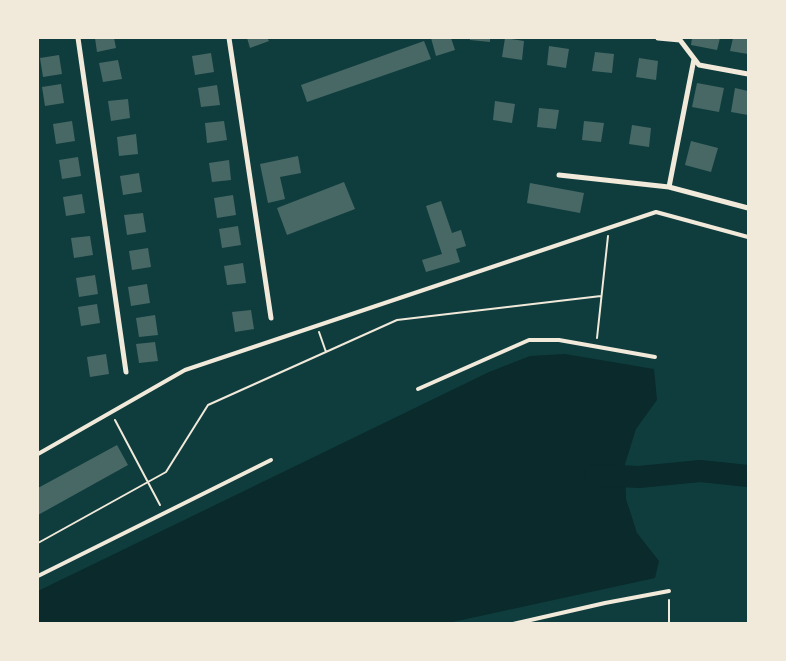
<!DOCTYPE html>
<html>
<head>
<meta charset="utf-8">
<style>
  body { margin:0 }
  #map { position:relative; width:786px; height:661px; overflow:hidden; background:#0f3d3e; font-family:"Alegreya Sans",sans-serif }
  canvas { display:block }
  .frame { position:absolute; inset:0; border:39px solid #f1e9da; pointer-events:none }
</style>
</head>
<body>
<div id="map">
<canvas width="786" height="661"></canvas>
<div class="frame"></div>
</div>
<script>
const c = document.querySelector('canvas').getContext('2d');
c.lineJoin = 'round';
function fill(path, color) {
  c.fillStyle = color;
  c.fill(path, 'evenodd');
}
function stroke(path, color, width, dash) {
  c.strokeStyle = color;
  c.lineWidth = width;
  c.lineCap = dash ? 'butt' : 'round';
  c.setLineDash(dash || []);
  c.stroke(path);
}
fill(new Path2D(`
  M565 354 654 369 657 400 636 429 625 464 626 499 637 533 659 561 655 578 448 623H38V591L489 372 530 356Z`), '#0a2a2b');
stroke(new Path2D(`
  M596 475 639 477 700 471 748 476`), '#0a2a2b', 22);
fill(new Path2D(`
  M95 38H114L116 48 97 52Z
  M247 38H267L269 41 250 48Z
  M431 38H451L455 50 436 56Z
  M470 38H490V42L470 40Z
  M505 38 524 41 522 60 502 57Z
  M692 38H720L717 50 691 45Z
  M733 38H748V54L730 51Z
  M424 41 431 59 307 102 301 85Z
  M549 46 569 49 566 68 547 65Z
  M595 52 614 54 612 73 592 71Z
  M211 53 214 72 195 75 192 56Z
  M59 55 62 74 43 77 40 58Z
  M639 58 658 61 656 80 636 77Z
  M118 60 122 79 103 82 99 63Z
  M697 83 724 88 719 112 692 107Z
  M61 84 64 103 45 106 42 87Z
  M217 85 220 105 201 107 198 88Z
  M735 88 748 91V115L731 112Z
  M128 99 130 118 111 121 108 101Z
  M495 101 515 104 512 123 493 120Z
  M539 108 559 110 556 129 537 127Z
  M72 121 75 141 56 144 53 124Z
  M224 121 227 140 207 143 205 123Z
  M584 121 604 123 601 142 582 140Z
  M632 125 651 128 649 147 629 144Z
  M136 134 138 154 119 156 117 137Z
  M691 141 718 148 711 172 685 165Z
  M298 156 301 173 280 177 285 199 268 203 260 164Z
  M78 157 81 176 62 179 59 160Z
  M229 160 231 180 212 182 209 163Z
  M139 173 142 192 123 195 120 176Z
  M344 182 355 209 287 235 277 208Z
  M530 183 584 193 580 213 527 203Z
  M82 194 85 213 66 216 63 197Z
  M233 195 236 215 217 218 214 198Z
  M441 201 452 233 461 230 466 246 456 249 460 262 426 272 422 260 442 254 426 206Z
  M143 213 146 232 127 235 124 215Z
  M238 226 241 245 222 248 219 229Z
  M90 236 93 255 74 258 71 238Z
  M148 248 151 267 132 270 129 251Z
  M243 263 246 283 227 285 224 266Z
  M95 275 98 294 79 297 76 278Z
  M147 284 150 303 131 306 128 287Z
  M97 304 100 323 81 326 78 307Z
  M251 310 254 329 235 332 232 312Z
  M155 315 158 335 139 337 136 318Z
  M155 342 158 361 139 363 136 344Z
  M106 354 109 374 90 377 87 357Z
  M117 445 128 465 38 515V488Z`), '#486865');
stroke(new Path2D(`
  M319 332 326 352
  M597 338 608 236
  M115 420 160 505
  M38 543 166 472 208 405 397 320 601 296
  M669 600V624`), '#f1e9da', 2);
stroke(new Path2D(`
  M418 389 529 340H559L655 357
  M38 454 185 370 656 212 748 237
  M38 576 271 460
  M513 624 605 603 669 591`), '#f1e9da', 4);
stroke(new Path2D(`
  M78 38 126 372
  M229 38 271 318
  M658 38 680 40 699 65 748 74
  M559 175 669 187 748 208
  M669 187 694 59`), '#f1e9da', 5);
</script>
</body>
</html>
